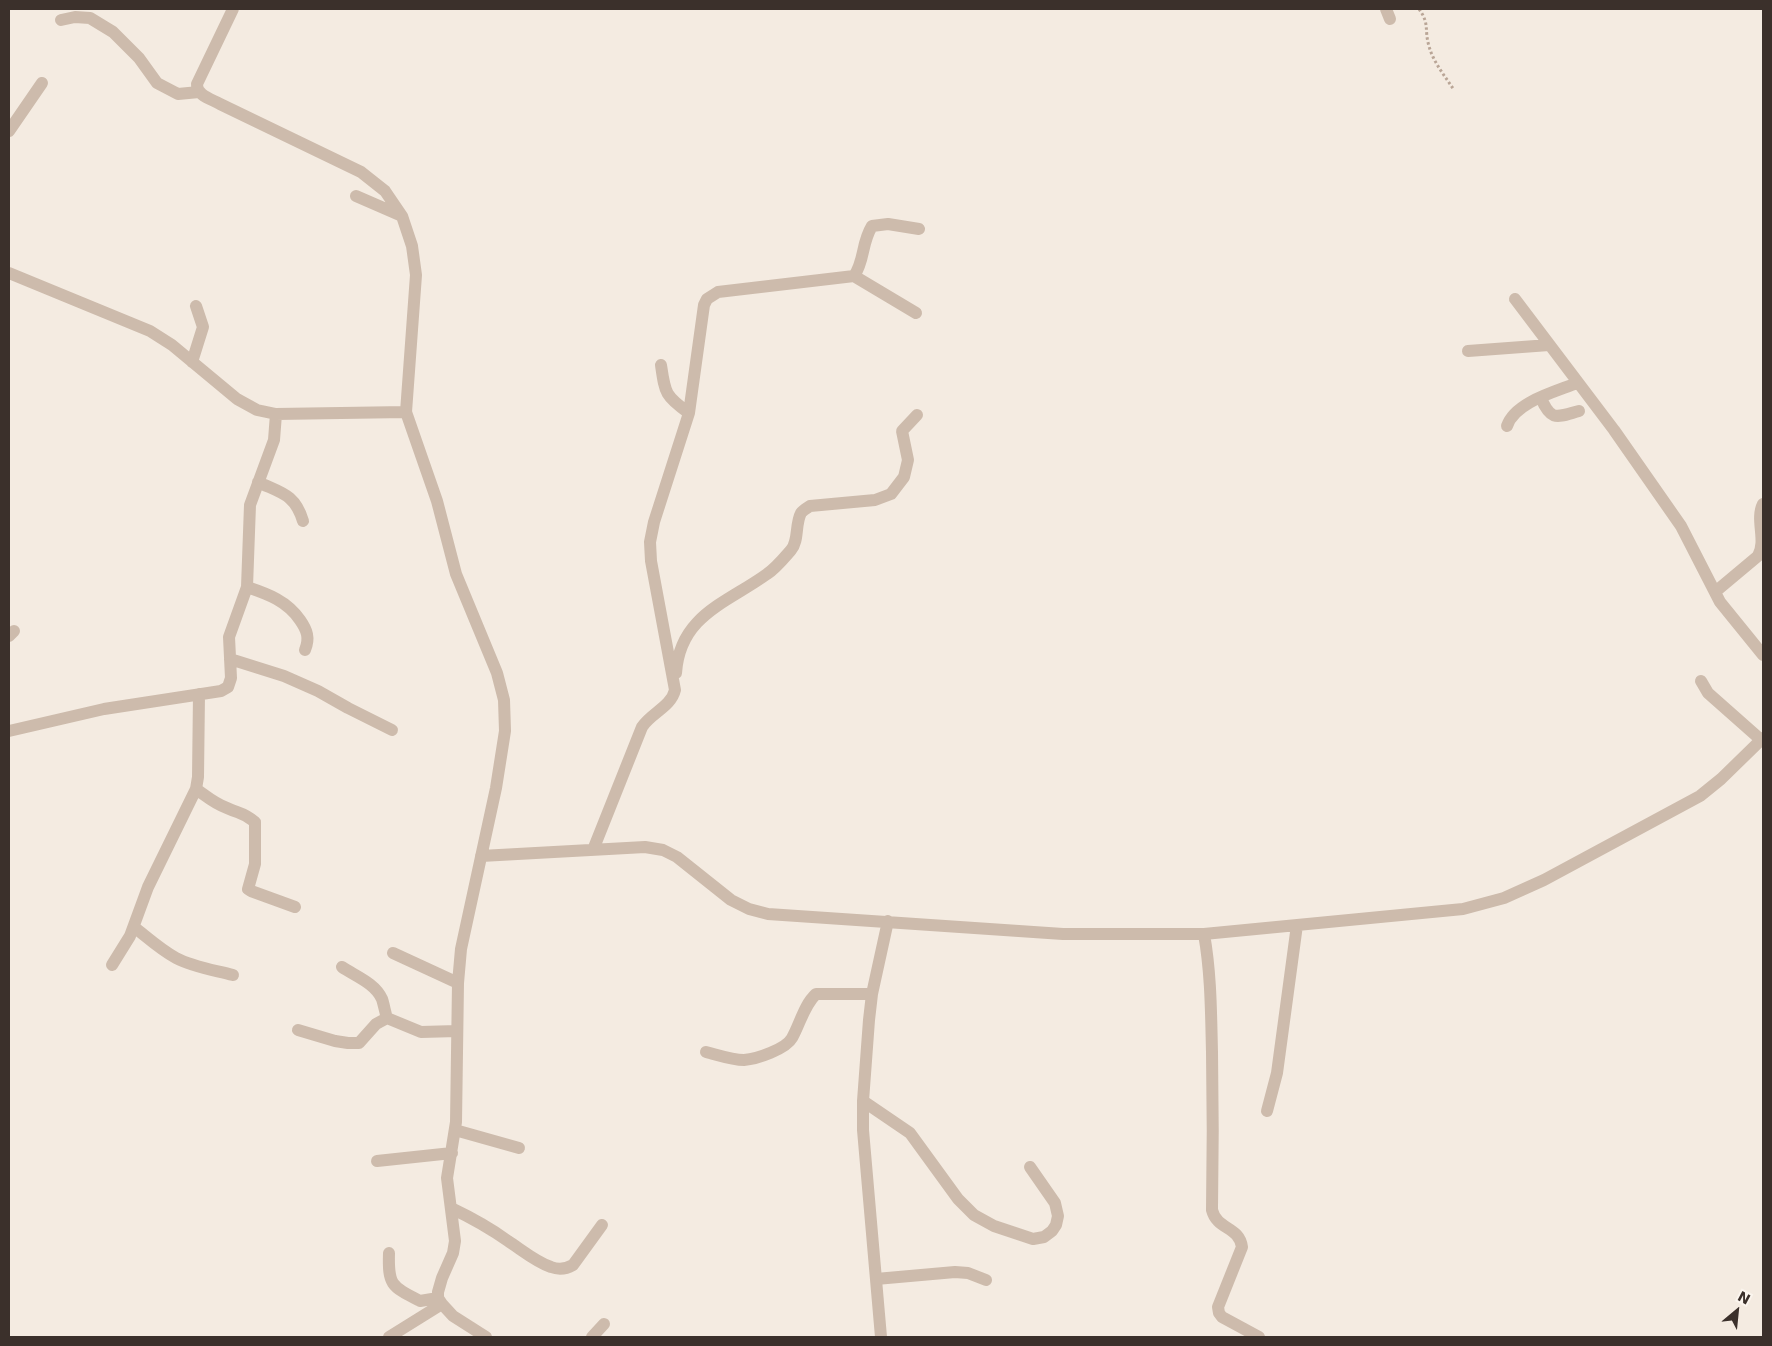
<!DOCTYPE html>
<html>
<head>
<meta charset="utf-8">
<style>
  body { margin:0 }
  #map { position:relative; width:1772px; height:1346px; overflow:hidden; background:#f4ebe1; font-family:"DejaVu Sans",sans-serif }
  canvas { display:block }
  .frame { position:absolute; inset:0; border:10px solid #3b302b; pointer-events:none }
  .north { position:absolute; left:1712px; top:1286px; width:50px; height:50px; -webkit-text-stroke:4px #fbf5ee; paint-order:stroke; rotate:28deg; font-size:14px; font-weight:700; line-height:20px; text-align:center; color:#3b302b }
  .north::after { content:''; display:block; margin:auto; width:18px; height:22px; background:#3b302b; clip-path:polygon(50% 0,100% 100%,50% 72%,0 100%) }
</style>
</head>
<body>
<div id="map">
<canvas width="1772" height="1346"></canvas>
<div class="frame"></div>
<div class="north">N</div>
</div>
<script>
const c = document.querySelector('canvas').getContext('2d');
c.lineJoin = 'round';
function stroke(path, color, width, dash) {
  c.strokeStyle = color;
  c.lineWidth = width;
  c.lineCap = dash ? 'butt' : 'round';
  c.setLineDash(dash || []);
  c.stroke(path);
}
stroke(new Path2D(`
  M1419 9C1430 24 1424 30 1429 46 1433 62 1445 76 1454 90`), '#b9a596', 3, [2.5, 2.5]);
stroke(new Path2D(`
  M233 9 197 84C196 95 211 99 220 104L361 172 385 191 402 216 412 246 416 275 406 412 437 501 456 574 497 673 504 700 505 731 496 788 461 949 458 983 456 1122 447 1178 455 1241 453 1253 442 1278 438 1292V1298L442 1304 453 1316 486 1337
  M1386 9 1390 19
  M61 20 75 17 90 18 113 32 139 58 157 83 178 94 199 92
  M9 131 42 83
  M356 196 402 216
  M9 273 150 331 172 345 237 399 257 410 276 414 406 412
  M854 276 916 313
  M1515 299 1614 430 1681 526 1720 602 1763 655
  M1468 351 1549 345
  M192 362 203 327 196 306
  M661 365C665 393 665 396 689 413
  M1541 398C1551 422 1557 417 1579 411
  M1507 426C1515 402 1555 392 1577 383
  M258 482C281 493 295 494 303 521
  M247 587C268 594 287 601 300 620 307 630 310 638 305 650
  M1715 592 1758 556C1767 540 1755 520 1763 504
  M9 636 14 631
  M230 659 284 676 318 691 348 708 392 730
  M676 673C680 615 727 603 767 574 776 568 784 558 791 550 799 541 795 524 801 513 803 510 807 508 810 506L875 500 891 494 904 477 908 460 902 431 917 415
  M1701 681 1708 693 1760 739
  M9 731 104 709 221 691 228 687 231 678 229 637 247 587 250 505 274 440 276 414
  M196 789C206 796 215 804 227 808 240 814 243 812 255 822V864L248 889 251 891 295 907
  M593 850 642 727C651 713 671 707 675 690L651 561 650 542 654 522 689 413 704 305 707 299 718 292 854 276C865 260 861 244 872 226L888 224 919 229
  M481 856 645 847 663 850 677 857 731 900 749 909 768 914 1063 934H1204L1463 909 1504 898 1544 880 1700 796 1721 779 1763 738
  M134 927C148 938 161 950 176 958 193 967 214 970 233 975
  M1204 934C1211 973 1211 1013 1212 1052 1213 1105 1213 1157 1212 1210 1217 1230 1239 1226 1242 1247L1218 1307 1219 1313 1222 1317 1259 1337
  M393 953 458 983
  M112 965 130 936 148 887 196 789 198 777 199 694
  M342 967C355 976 375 983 382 999 384 1005 385 1012 387 1018
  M298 1030 335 1041 348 1043H359L376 1024 387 1018 421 1032 457 1031
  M706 1052C718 1055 732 1060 744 1060 757 1059 786 1049 792 1038 800 1024 804 1005 816 994H872
  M863 1101 910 1133 958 1199 974 1215 994 1226 1033 1239 1044 1237 1052 1231 1056 1225 1058 1216 1055 1203 1030 1167
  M1267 1111 1277 1073 1297 925
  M455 1130 519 1148
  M377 1161 452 1153
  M451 1208C472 1218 490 1228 508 1241 522 1250 536 1262 551 1267 559 1270 566 1269 573 1265L602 1225
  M389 1253C388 1285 391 1286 420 1301L438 1298
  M876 1279 955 1272 968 1273 986 1280
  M389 1337 442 1304
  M592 1337 604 1324
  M881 1337 863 1130V1101L869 1020 872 994 888 921`), '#cdbbac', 12);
</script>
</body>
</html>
